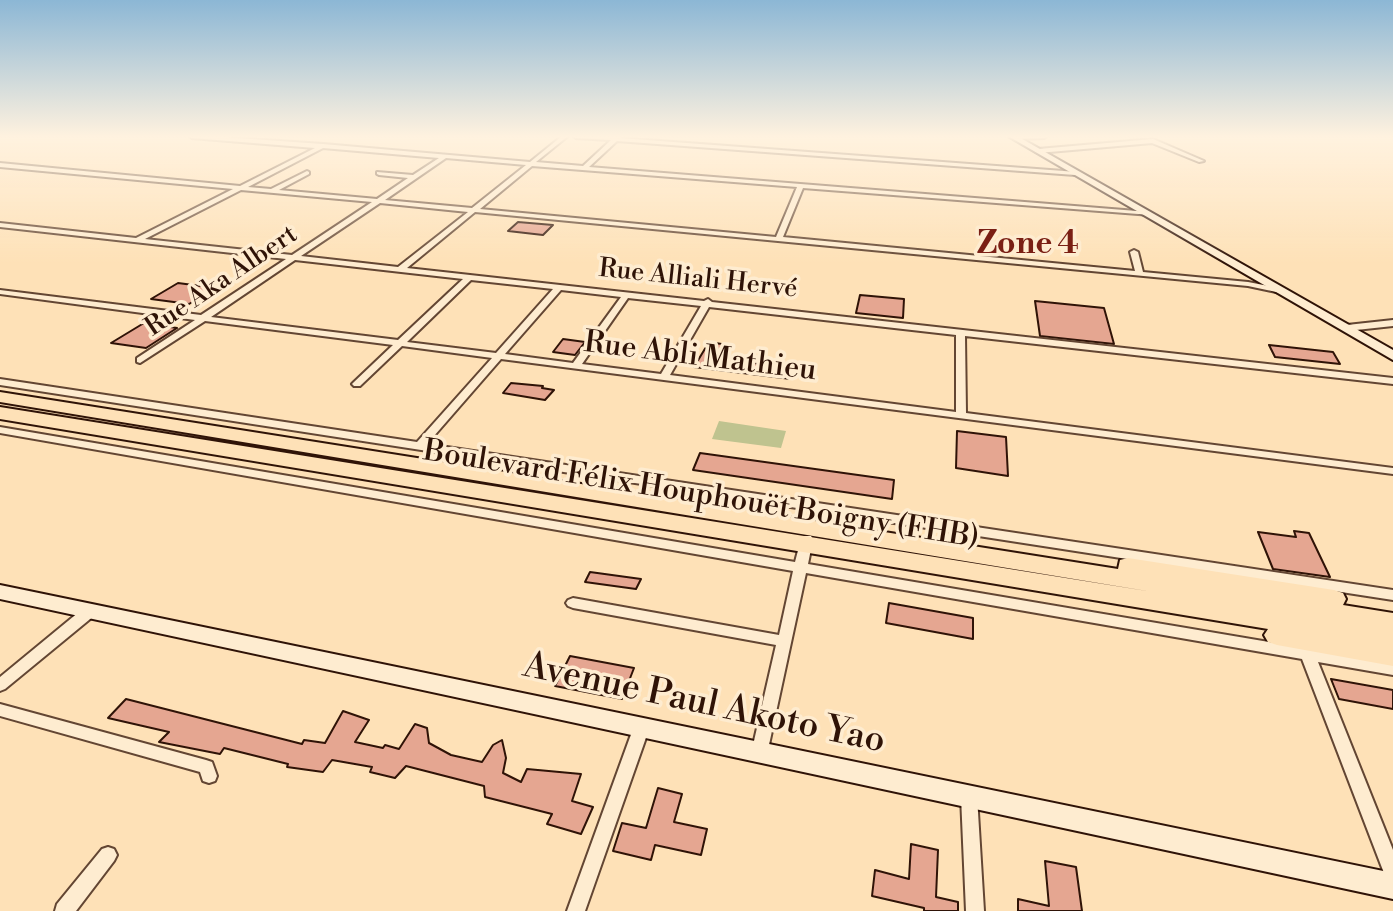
<!DOCTYPE html>
<html>
<head>
<meta charset="utf-8">
<style>
  body { margin:0 }
  canvas { display:block; background:#fee1b7 }
</style>
</head>
<body>
<canvas width="1393" height="911"></canvas>
<script>
const c = document.querySelector('canvas').getContext('2d');
c.lineJoin = 'round';
function fill(path, color) {
  c.fillStyle = color;
  c.fill(path, 'evenodd');
}
function stroke(path, color, width, dash) {
  c.strokeStyle = color;
  c.lineWidth = width;
  c.lineCap = dash ? 'butt' : 'round';
  c.setLineDash(dash || []);
  c.stroke(path);
}
function label(font, color, halo, rows, align = 'center') {
  c.font = font + ' "Libre Bodoni",serif';
  c.lineWidth = 7;
  c.setLineDash([]);
  c.textBaseline = 'middle';
  c.strokeStyle = halo;
  c.fillStyle = color;
  for (const [text, x, y, turn = 0] of rows) {
    c.save();
    c.translate(x, y);
    c.rotate((+turn || 0) * Math.PI / 180);
    c.textAlign = isNaN(turn) ? turn : align;
    if (halo) c.strokeText(text, 0, 0);
    c.fillText(text, 0, 0);
    c.restore();
  }
}
fill(new Path2D(`
  M719 421 786 431 781 448 712 439Z`), '#bfc38f');
const building = new Path2D(`
  M518 222 553 225 543 235 508 231Z
  M178 283 216 288 189 304 151 299Z
  M860 295 904 299 903 318 856 313Z
  M1035 301 1104 308 1114 344 1040 336Z
  M144 323 177 328 146 348 111 343Z
  M563 339 585 342 575 355 553 352Z
  M709 342 728 345 721 359 794 368 791 379 694 367Z
  M1269 345 1333 352 1340 364 1275 357Z
  M511 383 543 386 542 388 554 390 545 400 503 393Z
  M957 431 1006 437 1008 476 956 468Z
  M700 453 894 480 892 499 693 470Z
  M1294 531 1309 533 1330 577 1273 569 1258 532 1296 537Z
  M590 572 641 579 636 589 585 582Z
  M889 603 973 618V639L886 623Z
  M570 656 634 668 622 699 555 686Z
  M1331 679 1393 690V709L1339 699Z
  M126 699 302 744 304 740 325 743 343 711 369 720 355 742 383 748 385 745 399 749 415 724 427 728 429 743 451 755 482 762 493 745 502 740 506 758 503 773 521 782 527 769 581 774 572 801 593 807 581 834 547 824 552 814 485 797 484 786 406 766 395 778 370 772 372 767 332 760 323 772 287 767 288 764 224 748 220 754 159 742 169 732 108 718Z
  M658 788 682 794 674 822 707 829 701 855 655 845 651 860 613 851 622 823 646 828Z
  M911 844 938 850 936 897 958 902V911H924V908L872 896 875 870 909 879Z
  M1045 861 1076 867 1082 911H1018V899L1049 906Z`);
fill(building, '#e5a691');
stroke(building, '#2f1307', 2);
const street = new Path2D(`
  M189 136H209L323 144 530 162 562 136H568L536 162 583 166 611 140 576 138 573 136 614 137 622 136 620 138 1077 172 1078 173 1075 175 617 141 589 167 1149 212 1152 214 1151 215 803 188 783 237 1135 271 1130 252 1134 250 1138 252 1143 272 1248 282 1284 289 1285 291 1281 293 1248 286 475 212 407 268 704 301 708 299 712 302 1393 378V384L965 336 966 413 1393 468V474L501 359 427 444 1393 590V600L0 385V379L417 442 492 358 402 346 360 386H354L352 384 354 382 393 345 205 321 140 363 137 362V358L195 320 0 294V290L201 315 286 259 0 227V223L136 238 233 189 0 167V163L240 186 315 148 192 138ZM323 148 439 158 413 175 377 172V174L379 175 408 178 377 199 279 190 309 174V172L307 171 271 189 248 187ZM446 158 526 165 472 208 385 200ZM532 166 797 187 776 237 480 209ZM241 190 372 202 292 255 145 239ZM380 203 468 212 398 267 301 256ZM295 260 463 279 398 340 211 317ZM471 280 553 289 496 353 407 342ZM561 290 621 297 573 363 505 354ZM628 298 701 306 661 374 582 364ZM709 307 956 335V412L670 375Z
  M1016 136H1047L1044 138 1014 139Z
  M1153 139 1204 161 1199 162 1152 143 1038 153 1035 151 1038 149Z
  M1393 320V326L1347 331 1343 328 1347 325Z
  M0 427 795 562 801 539 803 536H811L813 539 808 564 1393 663V675L1318 662 1393 850V882L1387 879 1384 873 1302 659 806 573 767 754 765 759 759 761 753 759 751 754 776 645 573 608 568 606 566 603 568 600 573 598 779 635 793 571 0 433Z
  M90 606 95 607 97 611 95 615 5 689 0 691V677L85 607Z
  M0 704 206 760 212 762 217 776 215 781 209 783 203 781 200 772 0 716Z
  M641 722 647 724 649 729 585 911H567L633 729 635 724Z
  M969 788 975 791 977 796 984 911H966L961 796 963 791Z
  M108 847 114 849 117 855 114 861 76 911H55L57 904 102 849Z`);
const secondary = new Path2D(`
  M1008 136H1017L1393 350V360Z
  M0 585 1393 873V899L0 599Z`);
const highway = new Path2D(`
  M0 392 1118 569 1120 560 1128 558 1334 590 1343 593 1346 599 1343 605 1393 613V666L1277 645 1268 642 1264 635 1268 629 0 419V407L1153 592 0 402Z`);
stroke(street, '#634633', 4);
stroke(secondary, '#2f1307', 4);
stroke(highway, '#2f1307', 4);
fill(street, '#feecd0');
fill(secondary, '#feecd0');
fill(highway, '#fee1b7');
const sky = c.createLinearGradient(0, 0, 0, 263);
sky.addColorStop(0, '#8cb7d5');
sky.addColorStop(0.52, '#fff2df');
sky.addColorStop(1, '#fff2df00');
c.fillStyle = sky;
c.fillRect(0, 0, 1393, 263);
label('26px', '#2f1307', '#feecd0', [
  ["Rue Alliali Hervé",698,280,6],
  ["Rue Aka Albert",222,282,-34]
]);
label('30px', '#2f1307', '#feecd0', [
  ["Rue Abli Mathieu",700,358,7],
  ["Boulevard Félix Houphouët Boigny (FHB)",701,496,9]
]);
label('bold 32px', '#7a1f14', '#feecd0', [
  ["Zone 4",1028,245]
]);
label('36px', '#2f1307', '#feecd0', [
  ["Avenue Paul Akoto Yao",704,705,12]
]);
</script>
</body>
</html>
